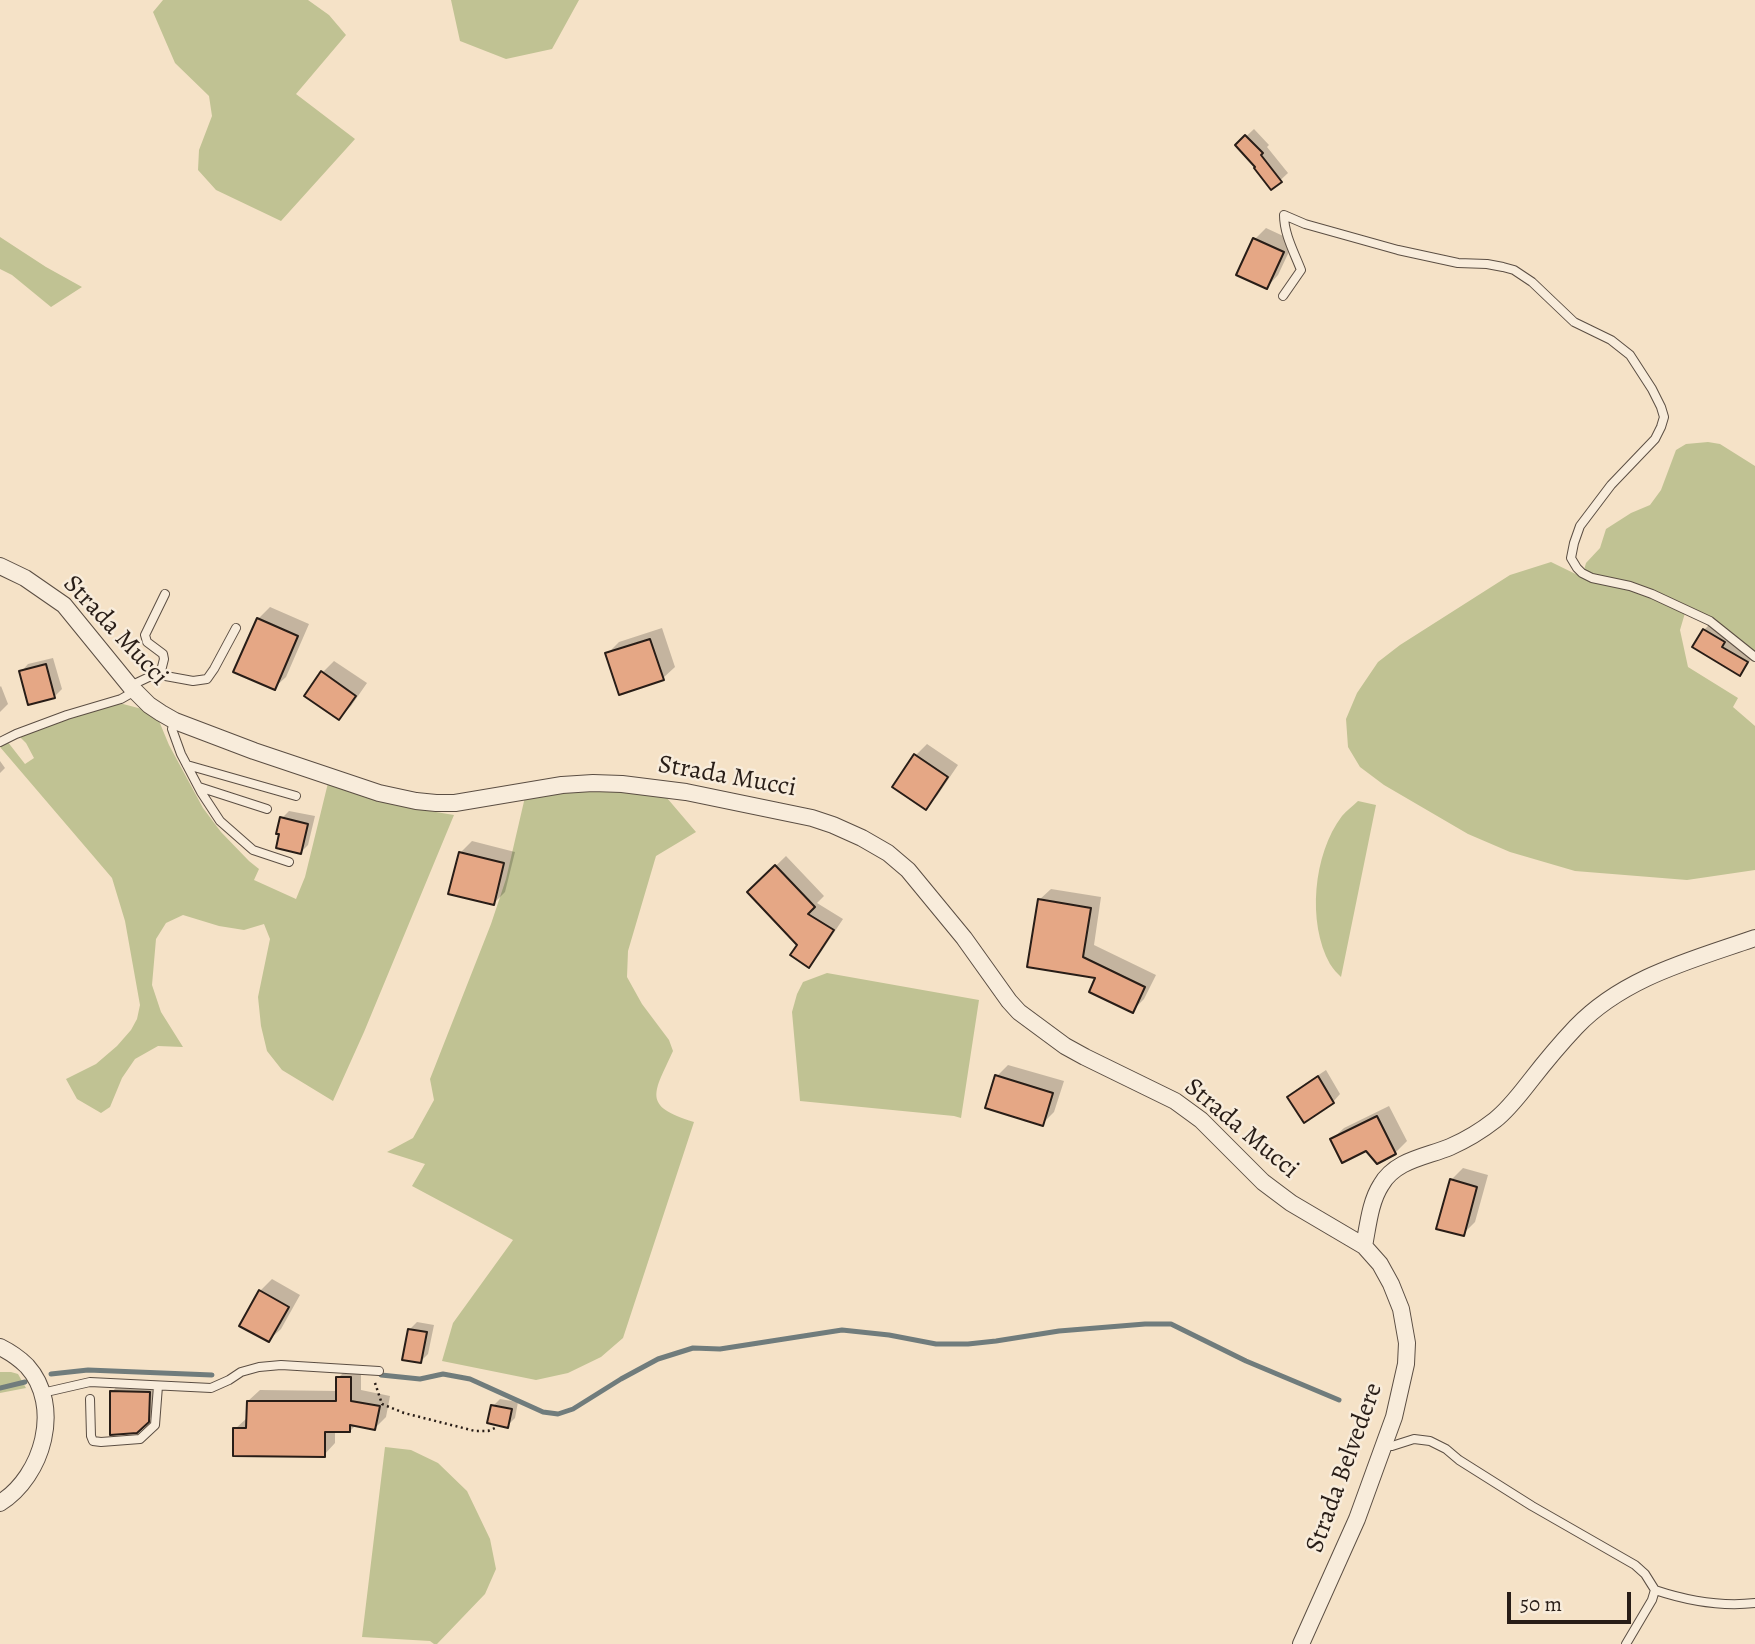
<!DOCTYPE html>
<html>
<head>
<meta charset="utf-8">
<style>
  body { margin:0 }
  #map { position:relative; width:1755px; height:1644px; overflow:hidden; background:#f5e2c7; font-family:Alegreya,serif }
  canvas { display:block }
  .scale { position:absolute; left:1507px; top:1592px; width:124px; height:32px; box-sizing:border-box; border:4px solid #281d17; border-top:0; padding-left:9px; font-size:21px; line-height:24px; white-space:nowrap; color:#281d17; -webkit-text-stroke:5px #f8ecdb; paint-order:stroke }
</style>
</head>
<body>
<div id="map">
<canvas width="1755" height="1644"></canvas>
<div class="scale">50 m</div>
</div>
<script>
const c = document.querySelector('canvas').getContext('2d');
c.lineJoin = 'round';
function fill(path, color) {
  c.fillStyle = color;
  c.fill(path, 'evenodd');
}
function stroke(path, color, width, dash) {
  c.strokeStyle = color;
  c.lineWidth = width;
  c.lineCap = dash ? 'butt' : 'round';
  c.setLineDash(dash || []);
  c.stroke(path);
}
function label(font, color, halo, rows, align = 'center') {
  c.font = font + ' Alegreya,serif';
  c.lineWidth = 5;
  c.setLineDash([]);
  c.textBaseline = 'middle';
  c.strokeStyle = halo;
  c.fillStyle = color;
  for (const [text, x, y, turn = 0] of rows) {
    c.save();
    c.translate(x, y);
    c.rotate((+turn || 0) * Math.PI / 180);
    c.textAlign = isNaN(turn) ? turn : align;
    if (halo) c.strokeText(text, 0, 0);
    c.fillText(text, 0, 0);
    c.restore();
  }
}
fill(new Path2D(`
  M163 0H308L329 15 346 35 296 94 355 139 281 221 216 190 198 170 199 150 212 116 209 96 175 63 153 12Z
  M451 0H579L552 49 506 59 460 41Z
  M0 237 46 267 82 287 51 307 12 275 0 269Z
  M1708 442 1720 444 1755 466V653C1739 639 1723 625 1704 614 1669 594 1630 585 1592 574L1584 570 1586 563 1600 548 1606 529 1631 513 1650 505 1661 490 1676 450 1686 444Z
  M1551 562 1592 582 1629 589 1685 613 1680 630 1688 667 1738 698 1733 707 1755 726V870L1687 880 1575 871 1510 852 1468 834 1384 785 1360 767 1348 747 1346 719 1357 693 1378 662 1400 645 1510 575Z
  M123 704 142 709 159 721 169 745 203 808 221 832 249 861 259 869 254 880 296 899 305 877 328 783 394 805 454 815 364 1032 333 1101 282 1070 267 1051 261 1026 258 997 270 939 264 924 244 930 219 926 183 915 166 923 156 939 152 985 161 1012 183 1047 158 1046 135 1059 122 1078 110 1107 101 1113 77 1099 66 1079 96 1064 117 1046 131 1030 137 1019 140 1005 125 921 112 878 0 747V744L7 741 25 764 34 758 26 743 19 736C52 722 87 706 123 704Z
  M592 789 639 792 667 798 696 832 656 856 628 951 627 977 642 1004 669 1040 673 1051C654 1093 641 1106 694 1122L623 1338 601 1357 568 1373 536 1380 442 1361 453 1323 513 1240 412 1186 425 1164 387 1152 413 1138 434 1100 430 1079 491 924 506 879 525 797Z
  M1358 801 1376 805 1341 977C1337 973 1333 969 1330 964 1307 923 1313 854 1342 816 1346 811 1353 806 1358 801Z
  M827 973 979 1000 961 1118 954 1116 800 1101 792 1012 797 994 803 982Z
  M0 1372H11L18 1374 26 1388 0 1393Z
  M385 1447 411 1450 438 1463 467 1491 490 1539 496 1569 485 1594 437 1644H434L430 1641 362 1637Z`), '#c0c293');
fill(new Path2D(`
  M1254 129 1269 145 1267 147 1288 173 1272 188 1237 145Z
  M1266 228 1294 241 1278 275 1267 287 1255 239Z
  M270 607 309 624 286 677 274 688 258 619Z
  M1712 622 1754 654 1747 666 1740 674 1704 630Z
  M662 628 675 667 663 678 607 654 619 642Z
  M53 658 62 689 54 697 21 672 28 664Z
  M334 661 367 683 351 706 339 718 323 672Z
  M1 686 8 704 0 712V687Z
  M927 744 958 765 937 796 926 807 915 756Z
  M0 761 5 768 0 773Z
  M289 811 315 816 308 845 301 852 282 818Z
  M472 841 515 852 505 892 494 903 460 853Z
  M786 856 824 896 817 903 843 919 819 955 809 965 799 944 749 892Z
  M1051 889 1101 897 1094 945 1156 975 1144 999 1132 1011 1098 977 1039 900Z
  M1008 1065 1064 1081 1054 1112 1042 1124 997 1076Z
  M1326 1070 1340 1094 1333 1102 1289 1098 1296 1090Z
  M1389 1106 1407 1141 1395 1153 1367 1149 1332 1139 1344 1128Z
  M1463 1168 1488 1175 1475 1222 1463 1234 1451 1180Z
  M272 1279 300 1295 281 1329 269 1340 260 1291Z
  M417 1322 434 1325 428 1354 421 1361 410 1329Z
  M350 1366 361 1367V1390L390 1396 386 1417 375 1428 356 1425 350 1431 335 1430V1443L324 1455 235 1429 247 1418 248 1401 260 1390 338 1391V1378Z
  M123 1380 161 1381 160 1409 136 1431 112 1392Z
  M500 1399 518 1402 515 1418 507 1426 493 1406Z`), '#0003');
stroke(new Path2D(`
  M51 1374 88 1370 212 1375
  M381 1375 420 1379 443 1374 470 1379 543 1412 558 1414 573 1409 621 1379 658 1359 693 1348 720 1349 842 1330 889 1335 936 1344H968L996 1341 1059 1331 1145 1324H1171L1246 1361 1339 1400
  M0 1388 25 1382`), '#707c7c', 5);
const building = new Path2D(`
  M1245 135 1263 153 1261 155 1282 182 1271 190 1254 168 1255 167 1235 145Z
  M1253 238 1284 252 1267 289 1236 275Z
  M257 618 298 636 275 690 233 672Z
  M1703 629 1725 642 1722 647 1748 662 1740 676 1692 647Z
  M650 639 664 680 619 695 605 653Z
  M46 664 55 698 28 705 19 671Z
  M321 671 356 696 339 720 304 696Z
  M914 754 948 777 926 810 892 787Z
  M280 817 308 824 301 854 276 848 279 834H276Z
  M459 852 504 863 494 905 448 894Z
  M775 865 815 907 808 914 834 930 809 968 790 955 797 945 747 892Z
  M1038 899 1091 908 1083 957 1145 987 1133 1013 1089 992 1095 978 1027 967Z
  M995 1075 1053 1093 1043 1126 985 1108Z
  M1318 1076 1334 1103 1304 1123 1287 1097Z
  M1377 1116 1396 1154 1377 1164 1366 1151 1342 1163 1330 1139Z
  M1450 1179 1477 1187 1464 1236 1436 1229Z
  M259 1290 289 1307 269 1342 239 1326Z
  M408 1329 427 1332 421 1363 402 1360Z
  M336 1377H351V1401L380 1406 375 1430 350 1425V1432H325V1457L233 1456V1428H246L247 1401H336Z
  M110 1391 150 1392 149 1422 137 1433 110 1435Z
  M491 1405 512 1409 508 1428 487 1423Z`);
fill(building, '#e5a785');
stroke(building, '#281d17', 2);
const lane = new Path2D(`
  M1283 296 1301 270C1294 252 1284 234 1284 215L1305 224 1398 250 1458 263 1487 264 1503 267 1514 270 1532 282 1574 322 1611 340 1630 355 1652 389 1661 407 1664 417 1661 427 1655 439 1611 485 1580 526 1574 543 1571 558 1577 568 1582 573 1592 578 1630 586 1652 594 1710 621 1755 657
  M160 675 164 659 163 654 147 642 145 635 165 594
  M130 686 149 677 160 675 193 681 207 679 214 669 236 628
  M175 721 172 729 181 754 201 792 220 821 253 850 289 862
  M0 742 16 734 67 715 121 699 135 691
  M187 765 296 796
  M199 787 267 809
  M42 1393 90 1382 211 1388 229 1380 241 1372 259 1367 281 1365 379 1371
  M90 1399 91 1436 93 1441 101 1442 140 1439 155 1425 158 1386
  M1384 1446H1392L1414 1439 1430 1441 1446 1449 1459 1460 1532 1506 1635 1565 1645 1574 1655 1590 1652 1600 1626 1644
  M1655 1590C1688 1601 1720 1607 1755 1603`);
const street = new Path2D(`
  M0 566 25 578 64 605 130 686 149 705 161 713 175 721 254 751 379 793 416 801 436 803H455L562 785 593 783 622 784 686 792 812 818 833 825 862 838 888 853 908 870 964 938 1009 1001 1019 1012 1065 1046 1085 1057 1175 1101 1201 1120 1263 1182 1291 1203 1364 1246 1380 1264 1391 1284 1401 1309 1407 1343 1406 1364 1394 1417 1357 1519 1301 1644
  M1364 1246C1368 1226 1370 1202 1381 1185 1395 1160 1426 1157 1450 1147 1466 1140 1481 1131 1495 1120 1509 1109 1520 1094 1531 1080 1545 1062 1560 1044 1576 1027 1624 977 1692 960 1755 938
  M0 1347C10 1352 19 1358 27 1366 63 1406 43 1476 0 1503`);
stroke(lane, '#5b4e43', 10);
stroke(street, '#5b4e43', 18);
stroke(new Path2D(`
  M375 1383 382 1404 404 1413 475 1431H488L495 1428`), '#281d17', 2.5, [2, 3.5]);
stroke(lane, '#f8ecdb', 8);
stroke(street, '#f8ecdb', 16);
label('26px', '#281d17', '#f8ecdb', [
  ["Strada Mucci",115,631,47],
  ["Strada Mucci",727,777,10],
  ["Strada Mucci",1241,1129,40],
  ["Strada Belvedere",1345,1468,-70]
]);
</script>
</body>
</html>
